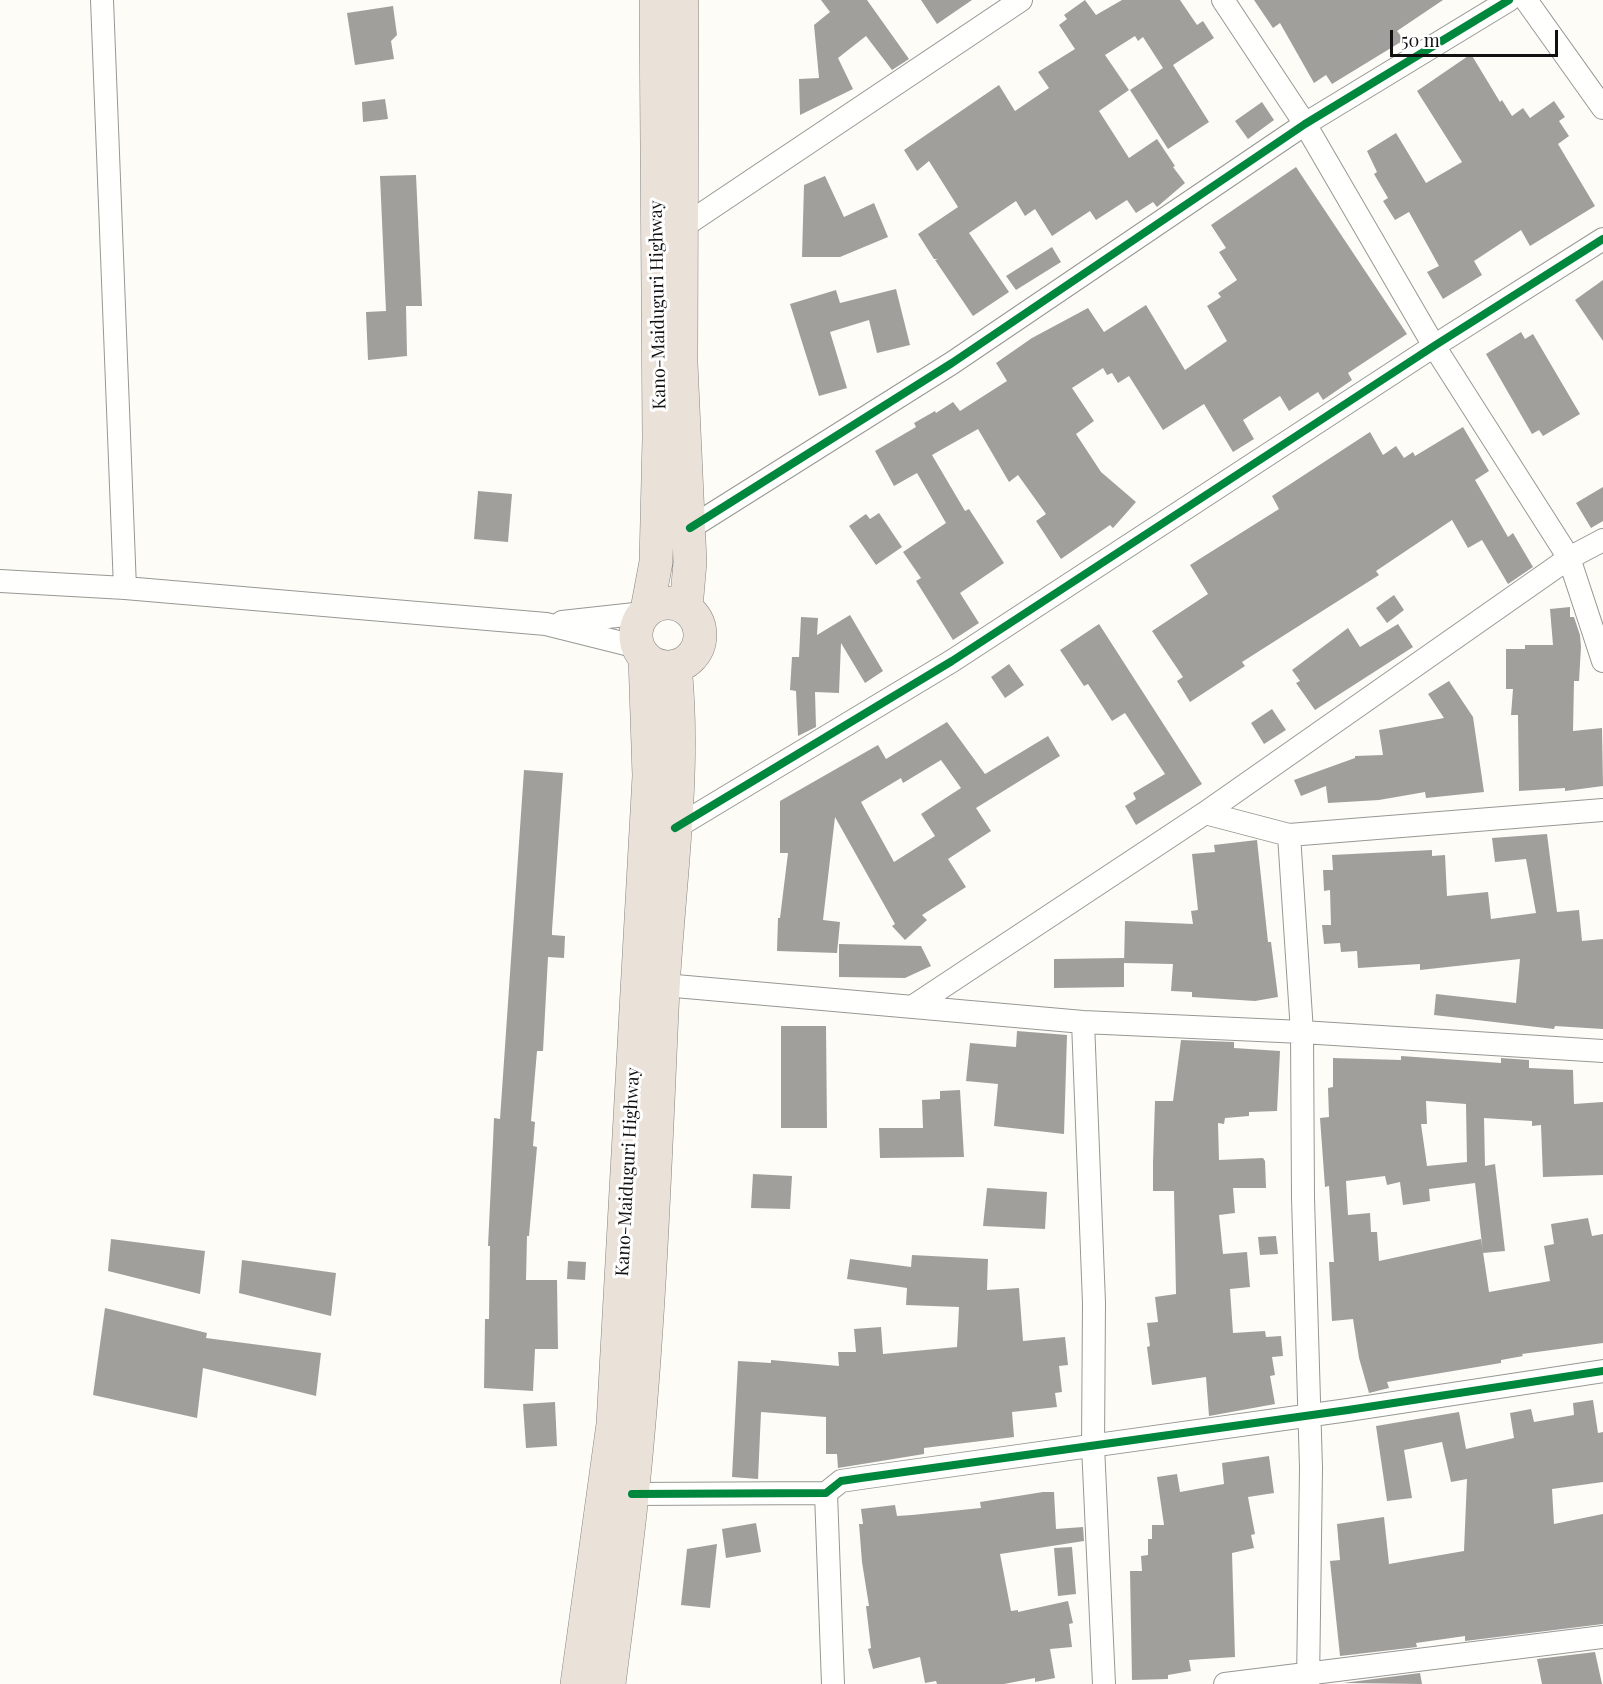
<!DOCTYPE html>
<html>
<head>
<meta charset="utf-8">
<style>
  body { margin:0 }
  #map { position:relative; width:1603px; height:1684px; overflow:hidden; background:#fdfcf7; font-family:"Playfair Display",serif }
  canvas { display:block }
  .scale { position:absolute; left:1390px; top:30px; width:168px; height:27px; box-sizing:border-box; border:3px solid #111; border-top:0; padding-left:8px; font-size:18px; line-height:21px; white-space:nowrap; color:#111; -webkit-text-stroke:4px #fff; paint-order:stroke }
</style>
</head>
<body>
<div id="map">
<canvas width="1603" height="1684"></canvas>
<div class="scale">50 m</div>
</div>
<script>
const c = document.querySelector('canvas').getContext('2d');
c.lineJoin = 'round';
function fill(path, color) {
  c.fillStyle = color;
  c.fill(path, 'evenodd');
}
function stroke(path, color, width, dash) {
  c.strokeStyle = color;
  c.lineWidth = width;
  c.lineCap = dash ? 'butt' : 'round';
  c.setLineDash(dash || []);
  c.stroke(path);
}
function label(font, color, halo, rows, align = 'center') {
  c.font = font + ' "Playfair Display",serif';
  c.lineWidth = 6;
  c.setLineDash([]);
  c.textBaseline = 'middle';
  c.strokeStyle = halo;
  c.fillStyle = color;
  for (const [text, x, y, turn = 0] of rows) {
    c.save();
    c.translate(x, y);
    c.rotate((+turn || 0) * Math.PI / 180);
    c.textAlign = isNaN(turn) ? turn : align;
    if (halo) c.strokeText(text, 0, 0);
    c.fillText(text, 0, 0);
    c.restore();
  }
}
fill(new Path2D(`
  M821 0H867L909 59 892 70 866 36 838 58 853 89 800 115 799 79 819 78 814 25 830 12Z
  M921 0H972L937 24Z
  M1085 0 1096 15 1122 0H1180L1197 25 1203 21 1214 38 1173 65 1209 122 1168 149 1130 90 1163 68 1143 37 1138 41 1135 36 1105 55 1129 90 1099 111 1129 158 1157 139 1175 166 1173 167 1185 183 1157 207 1153 202 1136 213 1127 200 1096 220 1090 211 1052 236 1035 209 1025 216 1016 201 969 233 1009 292 973 316 935 260 938 259H934L918 234 958 207 929 161 917 171 904 150 999 85 1015 111 1049 88 1038 72 1075 49 1059 25 1067 19 1064 15Z
  M1254 0H1443L1397 31 1404 40 1332 84 1326 75 1314 83 1280 23 1273 28Z
  M393 6 397 35 391 41 394 59 355 65 347 13Z
  M1471 54 1500 102 1502 100 1512 116 1523 108 1530 118 1554 101 1565 117 1559 121 1569 136 1558 144 1595 206 1530 246 1521 230 1474 261 1482 275 1443 299 1427 272 1439 266 1409 212 1395 220 1383 201 1388 198 1374 174 1377 172 1367 151 1396 133 1426 183 1462 162 1417 91Z
  M385 99 388 119 363 122 362 102Z
  M1262 102 1274 120 1248 139 1235 121Z
  M1296 167 1407 334 1348 373 1352 380 1323 400 1318 392 1289 411 1280 396 1243 420 1254 439 1233 452 1204 404 1163 430 1129 376 1118 383 1112 373 1107 375 1103 368 1072 388 1094 421 1076 434 1101 472 1136 502 1113 528 1110 525 1061 559 1036 521 1046 514 1018 475 1009 482 978 429 932 455 965 511 969 509 1004 563 960 593 979 623 953 640 916 581 921 578 903 552 946 523 917 473 894 486 875 451 916 427 914 423 935 411 936 413 953 402 960 411 1007 381 996 363 1032 338 1088 308 1104 332 1146 305 1185 370 1227 341 1207 306 1221 297 1218 293 1237 280 1219 252 1226 248 1211 225Z
  M416 175 422 306H406L407 356 368 360 366 312 386 311 380 176Z
  M825 176 844 217 874 203 888 237 840 257H802L804 185Z
  M1052 247 1061 262 1016 290 1006 276Z
  M1603 280V341L1575 300Z
  M896 289 910 345 877 353 869 320 830 332 847 388 819 396 790 304 836 290 840 303Z
  M1521 332 1525 339 1533 334 1580 414 1543 436 1539 430 1532 434 1486 354Z
  M1463 427 1489 471 1475 480 1508 537 1513 533 1533 567 1508 584 1482 540 1468 548 1452 520 1376 571 1379 575 1242 662 1245 666 1190 702 1177 681 1183 677 1152 631 1208 594 1190 565 1279 509 1272 496 1370 432 1383 455 1396 446 1404 458 1413 452 1415 456Z
  M1603 487V521L1591 528 1576 503Z
  M478 491 512 494 508 542 474 539Z
  M879 513 902 547 876 565 849 526 866 514 870 519Z
  M1394 595 1404 610 1387 623 1376 608Z
  M1570 607V617H1574L1580 635 1581 647 1579 681H1574L1573 731 1602 728 1603 786 1565 791V788L1519 791 1518 715H1511L1513 689H1506V649H1525V645H1553L1550 609Z
  M850 615 883 671 865 683 841 643 839 693 815 692 816 727 798 736 796 691 790 690 792 657H799L801 617 818 618 817 635Z
  M1099 624 1202 784 1136 825 1125 806 1136 799 1133 793 1165 774 1125 713 1112 721 1088 684 1084 686 1060 650Z
  M1398 624 1413 647 1315 710 1296 683 1300 681 1292 670 1348 628 1360 647Z
  M1009 664 1024 685 1005 698 991 677Z
  M1449 681 1473 717 1484 792 1426 798 1425 792 1379 800 1328 803 1326 786 1301 796 1294 780 1355 758V756L1383 755 1379 730 1444 718 1428 694Z
  M1272 709 1286 730 1264 744 1251 723Z
  M947 722 985 774 1048 736 1060 756 976 808 991 831 948 859 966 887 922 915 927 920 905 940 892 926 895 924 835 817 823 920 840 922 837 953 777 951 778 918H780L788 853H780V801L878 745 886 759ZM941 760 961 788 921 814 935 836 894 862 861 802 901 778 903 783Z
  M524 770 563 773 552 930V935L565 936 564 958 548 957 543 1051H537L531 1121 535 1122 533 1146 537 1147 529 1236H527L526 1280H557L558 1349H535L533 1391 484 1388 485 1319H489L490 1246H488L493 1142 494 1118 500 1119Z
  M1547 834 1557 912 1579 910 1582 941 1603 939V1029L1555 1026 1554 1029 1434 1015 1436 994 1516 1003 1520 959 1420 970V964L1358 968 1357 951 1341 952 1340 943 1324 944 1322 925H1331L1330 890 1324 891 1323 870H1333L1332 855 1432 850V856L1445 855 1447 896 1488 892 1491 919 1536 913 1526 859 1495 862 1492 838Z
  M1257 840 1268 942H1271L1278 997 1255 1001 1192 997V992L1171 991 1173 964 1124 963 1125 921 1193 924 1191 911 1198 910 1192 854 1215 852 1214 845Z
  M839 944 921 946 931 966 905 978 839 977Z
  M1124 958V987L1054 988V959Z
  M781 1026H826L827 1128H781Z
  M1017 1031 1067 1035 1064 1134 994 1126 998 1084 966 1081 970 1043 1016 1047Z
  M1181 1040 1234 1042V1048L1280 1051 1277 1111 1249 1112V1116L1225 1118 1224 1124 1218 1123 1219 1160 1263 1158 1265 1161 1266 1188H1233L1235 1213 1219 1215 1223 1254 1247 1252 1250 1287 1230 1289 1233 1333 1265 1331 1266 1337 1281 1336 1283 1356 1272 1357 1275 1375 1270 1376 1275 1404 1209 1416 1206 1377 1152 1385 1147 1347 1150 1346 1147 1323 1158 1322 1155 1297 1176 1294 1174 1191H1153V1162L1155 1101H1173Z
  M1401 1056 1501 1063V1058L1529 1060V1068L1573 1070 1574 1104 1603 1102V1175L1543 1177 1541 1125 1532 1126V1121L1484 1118 1485 1166 1495 1164 1505 1251 1483 1253 1475 1183 1429 1189 1430 1201 1403 1205 1400 1182 1387 1185 1385 1176 1346 1181 1348 1215 1370 1213 1371 1232H1377L1379 1261 1481 1239 1489 1292 1550 1281 1544 1246 1554 1244 1551 1224 1588 1218 1592 1236 1603 1234V1343L1522 1354 1523 1356 1501 1360V1363L1387 1382 1389 1388 1369 1393 1359 1358 1353 1319 1332 1321 1329 1262H1334L1329 1186 1325 1187 1320 1118 1329 1117 1328 1088 1333 1087V1058L1401 1060ZM1426 1101 1466 1104 1467 1162 1427 1166 1421 1124H1427Z
  M960 1090 964 1157 880 1158 879 1128H923L922 1100 940 1099V1091Z
  M753 1174 792 1176 790 1209 751 1208Z
  M987 1188 1047 1192 1045 1229 983 1226Z
  M1276 1236 1278 1254 1260 1255 1258 1237Z
  M111 1239 205 1251 200 1294 108 1271Z
  M912 1255 988 1259 987 1290 1019 1288 1023 1341 1065 1337 1068 1365 1059 1366 1062 1392 1055 1393 1057 1407 1012 1412 1014 1437 924 1448V1454L838 1468 837 1454H826V1417L761 1412 758 1479 732 1477 738 1361 771 1363V1360L839 1366 838 1352H856L854 1329 881 1327 883 1354 957 1347 959 1307 906 1305 907 1288 847 1279 850 1259 911 1267Z
  M242 1260 336 1273 331 1316 239 1293Z
  M568 1261 586 1262 585 1280 567 1279Z
  M105 1308 207 1333 206 1338 321 1353 316 1396 203 1368 197 1418 93 1395Z
  M1593 1400 1598 1433 1603 1432V1482L1552 1489 1554 1524 1603 1514V1624L1465 1641V1636L1416 1643 1417 1647 1340 1656 1330 1561 1340 1560 1337 1524 1384 1517 1389 1564 1464 1551 1467 1479 1451 1482 1442 1442 1404 1450 1412 1498 1387 1501 1376 1426 1459 1412 1466 1449 1514 1438 1510 1413 1531 1409 1534 1422 1574 1415 1573 1403Z
  M555 1402 557 1446 526 1448 523 1404Z
  M1269 1456 1274 1493 1248 1497 1255 1534 1251 1535 1254 1548 1232 1553 1235 1657 1189 1660 1191 1671 1168 1675V1679L1132 1680 1130 1571H1142L1141 1556 1148 1555V1539H1152V1525H1164L1157 1477 1177 1474 1180 1492 1224 1484 1222 1463Z
  M1043 1492H1054L1056 1529 1083 1527 1084 1541 1000 1554 1011 1611 1018 1610V1612L1068 1601 1073 1623 1069 1624 1072 1647 1050 1649 1055 1678 1035 1682V1678L1004 1684H937L936 1681 925 1683 920 1657 873 1669 868 1649 871 1648 866 1606H869L862 1562 859 1524H863L861 1509 895 1505 897 1516 912 1515 981 1508 980 1502Z
  M756 1523 761 1552 726 1558 722 1529Z
  M717 1544 710 1608 681 1605 687 1549Z
  M1072 1547 1076 1594 1058 1596 1054 1548Z
  M1595 1652 1602 1684H1542L1537 1659Z
  M1420 1673 1422 1684 1343 1683Z`), '#a19f9c');
const street = new Path2D(`
  M102 0 125 588
  M1223 0 1305 124 1434 346 1569 558 1603 661
  M1526 0 1603 108
  M681 228 1021 0
  M690 528 952 363 1305 124 1509 0
  M0 581 125 588 546 624 638 647
  M562 622 644 613
  M1205 813 1289 835 1603 810
  M675 828 952 661 1434 346 1603 239
  M1289 835 1302 1032 1303 1198 1311 1468 1308 1684
  M664 985 1083 1022 1302 1032 1603 1051
  M915 1005 1205 813 1569 558 1603 540
  M1083 1022 1094 1303 1093 1446 1104 1684
  M826 1493 833 1684
  M632 1494 826 1493 841 1481 861 1478 1348 1410 1603 1371
  M1225 1684 1603 1637`);
const highway = new Path2D(`
  M682 0 681 363 690 562 686 608
  M636 635a32 32 0 1 1 64 0a32 32 0 1 1-64 0Z
  M647 610 656 562 659 438 656 0
  M577 1684 613 1424 649 776 645 657
  M609 1684C619 1604 630 1525 637 1445 651 1293 656 1140 663 989 669 880 686 774 675 666`);
stroke(street, '#979795', 24);
stroke(highway, '#858482', 34);
stroke(street, '#fffffe', 22);
stroke(highway, '#eae1d8', 33);
stroke(new Path2D(`
  M690 528 952 363 1305 124 1509 0
  M675 828 952 661 1434 346 1603 239
  M632 1494 826 1493 841 1481 861 1478 1348 1410 1603 1371`), '#00873e', 8);
label('18px', '#111', '#fff', [
  ["Kano-Maiduguri Highway",658,305,-91],
  ["Kano-Maiduguri Highway",628,1172,-87]
]);
</script>
</body>
</html>
